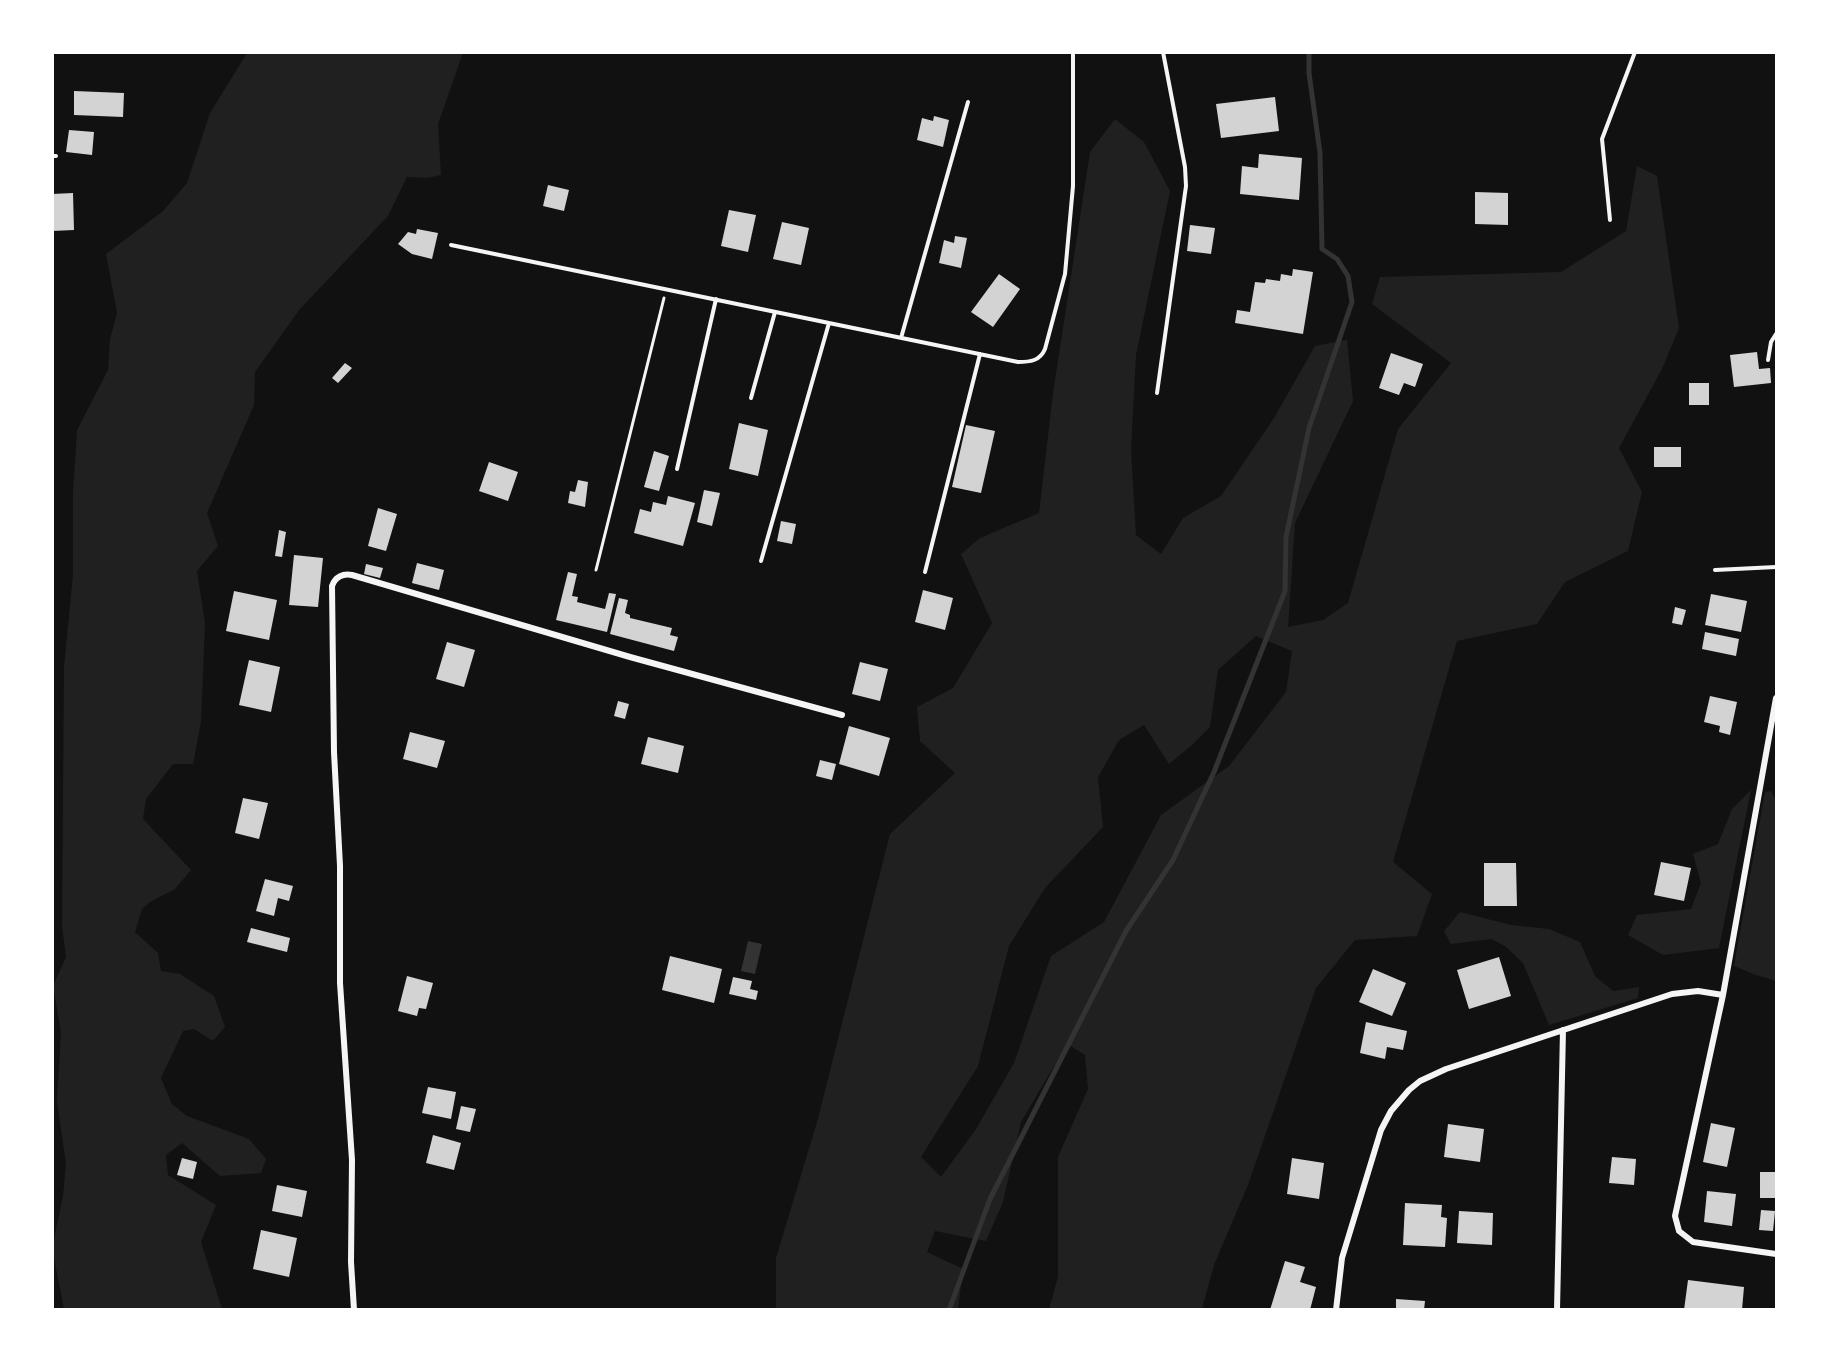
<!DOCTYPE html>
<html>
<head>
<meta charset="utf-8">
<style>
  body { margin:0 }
  #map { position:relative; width:1829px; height:1362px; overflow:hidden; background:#111; font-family:"Sofia Sans Condensed",sans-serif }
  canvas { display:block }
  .frame { position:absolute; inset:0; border:54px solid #fff; pointer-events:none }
</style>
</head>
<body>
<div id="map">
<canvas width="1829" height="1362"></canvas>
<div class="frame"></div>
</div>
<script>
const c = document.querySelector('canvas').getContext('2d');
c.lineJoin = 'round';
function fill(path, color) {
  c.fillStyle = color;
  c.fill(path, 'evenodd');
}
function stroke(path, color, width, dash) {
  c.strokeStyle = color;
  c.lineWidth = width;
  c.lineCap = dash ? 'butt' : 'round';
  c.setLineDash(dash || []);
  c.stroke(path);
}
fill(new Path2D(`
  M247 53H463L438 124 441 175 427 178 407 177 388 216 300 309 255 372 254 405 207 513 218 546 197 571 205 623 201 722 193 764H173L146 799 143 819 191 870 175 889 150 902 142 909 135 932 158 953 161 971 180 974 214 996 225 1027 213 1041 194 1029 183 1031 161 1078 172 1104 187 1116 249 1139 266 1159 261 1173 220 1176 182 1143 166 1155 168 1175 216 1205 201 1242 222 1309H64L52 1248 63 1196 66 1164 57 1101 61 1032 53 986 66 957 62 926 64 667 73 575V492L77 430 108 370 110 339 117 313 106 254 163 211 187 183 210 113Z
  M1115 119 1144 142 1170 191 1136 355 1131 449 1136 535 1161 554 1183 518 1221 496 1274 418 1315 346 1347 340 1353 401 1295 523 1288 627 1323 620 1348 603 1398 429 1451 363 1372 304 1380 277 1561 272 1626 231 1637 166 1657 176 1679 328 1662 369 1619 448 1642 492 1628 551 1565 582 1537 624 1457 641 1393 862 1432 894 1417 936 1355 940 1316 988 1248 1185 1214 1265 1202 1309H1049L1058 1277V1157L1088 1089 1085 1055 1067 1044 1021 1122 1003 1202 986 1241 935 1231 927 1252 963 1269 958 1309H776V1258L817 1122 890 834 955 773 920 741 917 707 953 688 992 623 961 554 980 538 1039 513 1053 393 1090 152ZM1256 636 1292 651 1286 692 1229 766 1161 815 1104 922 1051 956 1014 1063 976 1129 941 1177 921 1157 978 1066 1009 946 1045 888 1103 827 1098 777 1119 740 1144 725 1169 764 1191 746 1210 727 1218 670Z
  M1751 790 1719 948 1663 955 1628 935 1637 915 1691 909 1701 883 1693 854 1718 844 1732 809Z
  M1771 791 1776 801V981L1756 975 1734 966 1765 792Z
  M1460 912 1511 925 1549 929 1580 942 1595 976 1613 991 1639 987 1638 998 1549 1025 1523 963 1505 946 1491 939 1451 944 1444 931Z`), '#202020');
fill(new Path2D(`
  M748 941 762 944 755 974 741 971Z`), '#333');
stroke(new Path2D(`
  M949 1310 990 1199 1126 931 1173 860 1214 772 1285 591 1286 537 1309 428 1352 302 1348 276 1337 259 1322 249 1320 153 1309 73V52`), '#333', 5);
fill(new Path2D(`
  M74 91 124 93 123 117 74 115Z
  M1275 97 1279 131 1221 138 1216 104Z
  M934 116 949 120 943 147 917 140 922 118 933 121Z
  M69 130 94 132 92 155 66 152Z
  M1259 154 1302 158 1299 200 1240 194 1242 166 1258 168Z
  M548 185 569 190 564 211 543 206Z
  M1475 192 1508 193V225L1475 224Z
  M73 193 74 230 52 231V194Z
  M729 210 756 215 748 252 721 246Z
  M782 222 809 228 801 265 773 259Z
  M1190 225 1215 228 1211 254 1187 251Z
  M417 229 438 233 432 259 412 254 398 244 408 232 416 234Z
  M955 236 967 238 961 268 939 263 944 240 954 243Z
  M1293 269 1313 272 1303 334 1235 323 1237 310 1250 312 1255 282 1265 283 1266 279 1280 281 1281 274 1292 276Z
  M999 274 1020 289 993 327 971 312Z
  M1757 352 1759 369 1770 368 1771 383 1734 387 1730 355Z
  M1391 353 1423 364 1415 387 1404 383 1399 395 1379 388Z
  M345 363 352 368 338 383 332 378Z
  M1689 383H1709V405H1689Z
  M739 423 768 430 758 476 729 469Z
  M966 425 995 431 981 493 952 487Z
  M1654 447H1681V467H1654Z
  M654 451 669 456 659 491 644 487Z
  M489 462 518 472 508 501 479 491Z
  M578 480 588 482 585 507 568 503 570 491 575 492Z
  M704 490 720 493 712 526 697 522Z
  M668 496 695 503 683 546 634 533 640 509 651 512 653 502 666 505Z
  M378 508 397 514 386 551 368 546Z
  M781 521 796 524 792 544 777 541Z
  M279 530 286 532 282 557 275 556Z
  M294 555 323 558 318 607 289 605Z
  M417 563 444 570 439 590 412 583Z
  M366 564 383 568 380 578 364 574Z
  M568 572 577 574 572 596 578 597 577 602 605 609 609 593 616 594 607 632 556 620Z
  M923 590 953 598 945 630 915 622Z
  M234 591 277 600 269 640 226 631Z
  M1711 594 1747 601 1741 632 1705 625Z
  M619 598 628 600 625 613 630 615V618L672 628 670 635 678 637 674 651 610 634Z
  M1675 607 1686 610 1682 625 1672 623Z
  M1705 632 1739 639 1736 656 1702 649Z
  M447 642 475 650 464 687 436 679Z
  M249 660 280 667 271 712 239 705Z
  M860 662 888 669 880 701 852 694Z
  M1710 696 1737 702 1730 735 1719 732 1720 726 1704 722Z
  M618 701 629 704 625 719 614 716Z
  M849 726 890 738 879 776 839 764Z
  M410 732 445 741 437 768 403 759Z
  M648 737 684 746 678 773 641 764Z
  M820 760 836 764 832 780 816 776Z
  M243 798 268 803 259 839 235 833Z
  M1661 862 1691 868 1684 901 1654 895Z
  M1484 863H1516L1517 906H1484Z
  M265 879 293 886 289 901 278 898 274 916 256 911Z
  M251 928 290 938 287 952 247 942Z
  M670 956 722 969 714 1003 662 990Z
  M1499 957 1511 996 1469 1009 1457 970Z
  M1373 969 1406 983 1392 1016 1359 1002Z
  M407 976 433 983 426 1009 419 1008 417 1016 398 1011Z
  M733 977 752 981 750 989 758 991 756 1000 729 994Z
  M1366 1022 1407 1031 1403 1050 1387 1047 1385 1059 1360 1053Z
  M428 1087 456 1092 451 1119 422 1113Z
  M461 1106 476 1109 470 1132 456 1129Z
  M1711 1123 1735 1128 1727 1167 1703 1162Z
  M1448 1124 1484 1129 1480 1162 1444 1157Z
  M433 1135 461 1143 454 1170 426 1163Z
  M1612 1157 1636 1159 1634 1185 1609 1183Z
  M182 1158 197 1162 193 1179 177 1175Z
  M1292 1158 1324 1163 1319 1199 1287 1194Z
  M1760 1172H1776V1198H1760Z
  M277 1185 307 1191 302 1217 272 1211Z
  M1707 1191 1736 1194 1732 1226 1704 1222Z
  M1405 1203 1442 1205 1441 1217 1447 1218 1445 1247 1403 1245Z
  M1761 1210 1775 1211 1773 1231 1759 1230Z
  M1459 1211 1493 1213 1492 1245 1457 1243Z
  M261 1230 297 1238 289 1277 253 1269Z
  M1285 1261 1305 1267 1300 1282 1316 1287 1310 1310H1270Z
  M1688 1280 1744 1287 1742 1310H1684Z
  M1396 1299 1425 1301 1424 1310H1396Z`), '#d3d3d3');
stroke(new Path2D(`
  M596 570 664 298`), '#f5f5f5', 3);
stroke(new Path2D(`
  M52 156H56
  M1610 220 1602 139 1635 52
  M451 245 1018 362C1030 362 1040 361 1045 349L1065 274 1073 186V52
  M901 338 968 102
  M1768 360 1771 342 1776 334
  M1157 393 1186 186 1185 167 1163 52
  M751 398 775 312
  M677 469 716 299
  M761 561 829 323
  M1715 570 1776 567
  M925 572 980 354`), '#f5f5f5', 4);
stroke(new Path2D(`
  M1776 698 1723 995 1675 1216 1679 1231 1693 1242 1776 1254
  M354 1310 351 1262 352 1160 340 983V866L334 752 332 586C335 577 343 573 352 575L630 657 842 715
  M1336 1310 1342 1258 1381 1130 1391 1111 1409 1090 1420 1081 1446 1069 1672 994 1698 991 1723 995
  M1557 1310 1563 1030`), '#f5f5f5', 6);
</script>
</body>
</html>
